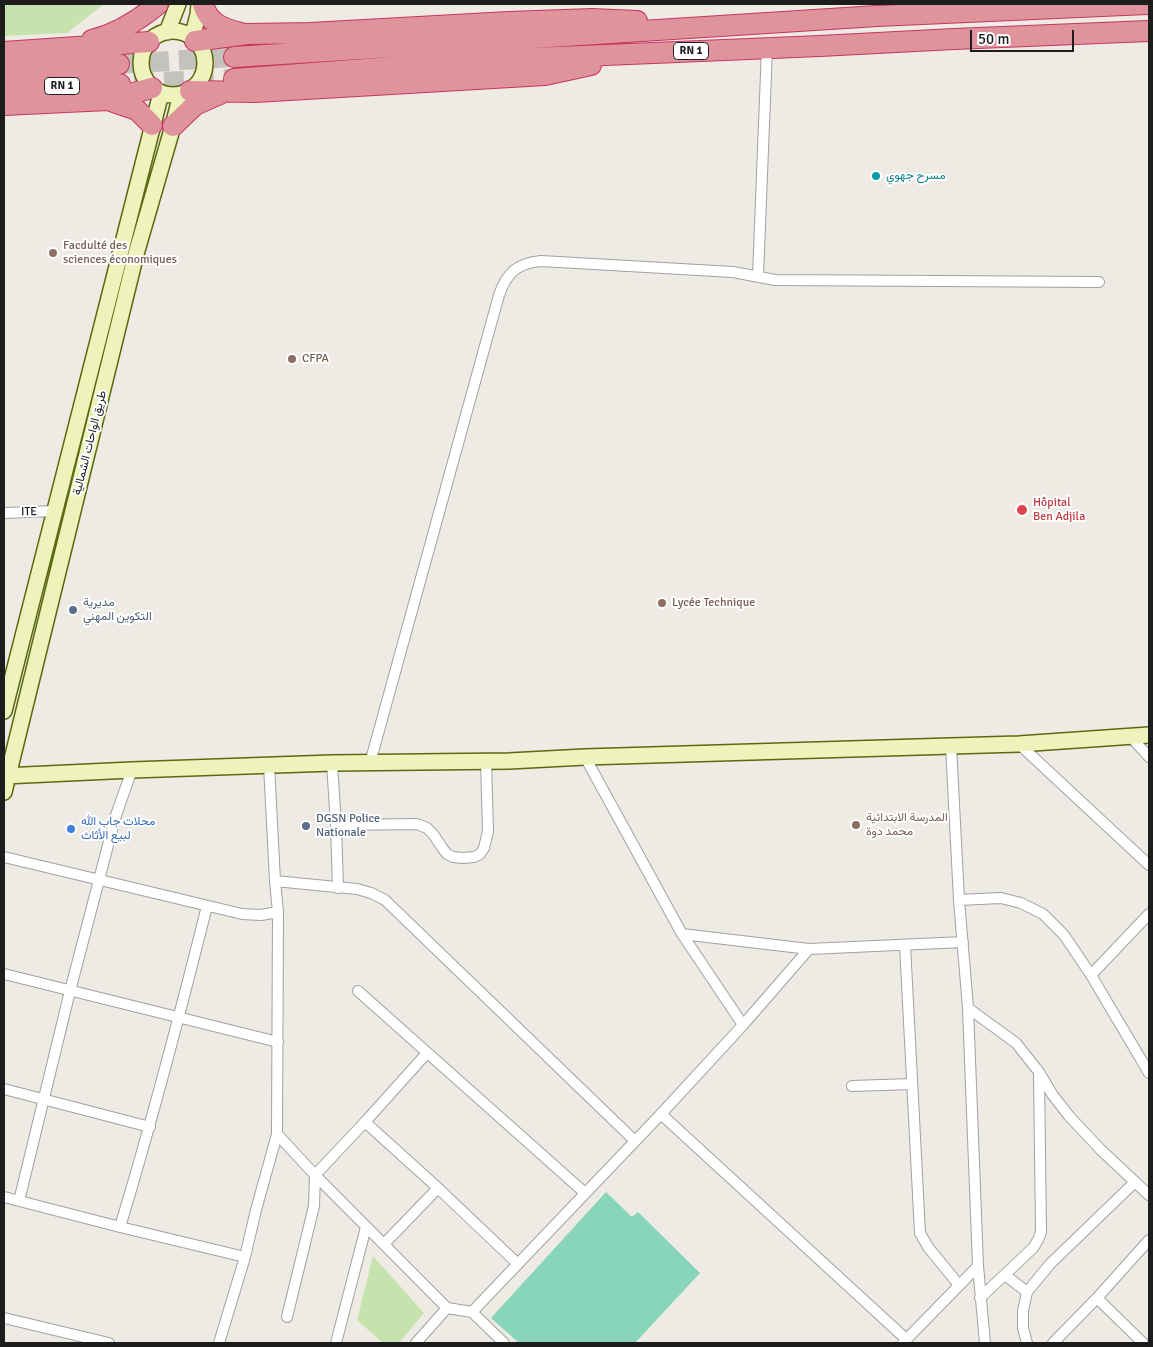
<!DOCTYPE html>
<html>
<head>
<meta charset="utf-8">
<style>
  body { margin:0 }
  #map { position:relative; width:1153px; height:1347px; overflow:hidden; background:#edebe4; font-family:Signika,sans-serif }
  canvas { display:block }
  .frame { position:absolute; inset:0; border:5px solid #1d1d1d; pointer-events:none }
  .scale { position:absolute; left:970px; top:30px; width:104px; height:22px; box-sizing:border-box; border:2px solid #1d1d1d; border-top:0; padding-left:6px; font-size:15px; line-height:18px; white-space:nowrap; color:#1d1d1d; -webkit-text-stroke:4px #fff; paint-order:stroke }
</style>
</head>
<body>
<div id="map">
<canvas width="1153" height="1347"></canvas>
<div class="frame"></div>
<div class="scale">50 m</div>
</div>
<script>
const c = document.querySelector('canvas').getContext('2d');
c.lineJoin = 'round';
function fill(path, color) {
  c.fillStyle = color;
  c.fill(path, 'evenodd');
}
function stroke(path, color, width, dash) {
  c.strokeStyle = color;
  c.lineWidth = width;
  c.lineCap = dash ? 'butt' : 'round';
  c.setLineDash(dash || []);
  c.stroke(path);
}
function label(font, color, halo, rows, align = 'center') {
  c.font = font + ' Signika,Vazirmatn,sans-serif';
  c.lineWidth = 4;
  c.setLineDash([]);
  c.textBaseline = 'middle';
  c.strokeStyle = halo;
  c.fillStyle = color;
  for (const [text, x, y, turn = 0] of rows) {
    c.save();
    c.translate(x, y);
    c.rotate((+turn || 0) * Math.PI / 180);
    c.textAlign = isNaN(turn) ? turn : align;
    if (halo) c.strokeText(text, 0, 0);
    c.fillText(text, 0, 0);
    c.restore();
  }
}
fill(new Path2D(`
  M4 4H104L67 33 4 36Z
  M373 1256 424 1313 399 1343H383L357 1320Z`), '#c6e3ae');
fill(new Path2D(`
  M606 1192 632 1217 638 1212 700 1273 635 1343H519L491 1318Z`), '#89d5bb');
stroke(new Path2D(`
  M119 64 234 57
  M134 83 234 79`), '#c3c2bc', 20, [20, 10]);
const street = new Path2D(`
  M758 276 767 48
  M4 513 54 511
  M1130 736 1149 757
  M1019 744 1149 865
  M951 746 959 900 968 1008 978 1266 985 1343
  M585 757 682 934 743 1025
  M332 763 336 825 338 888
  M370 763 499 295C507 272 518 263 541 261L733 272 775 280 1099 282
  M336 825 417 824 427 828 433 834 443 849 447 854 453 857 463 858 474 857 480 854 484 848 488 831 486 761
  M4 857 242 914 261 915 278 912
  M275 881 357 889 371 893 385 900 635 1141
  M959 900 1001 898 1021 903 1043 914 1064 935 1091 975 1149 1073
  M682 934 809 949
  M905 945 920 1233 928 1247 959 1285
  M4 974 278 1042
  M1091 975 1149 914
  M358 991 585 1193
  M968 1008 1016 1043 1039 1072 1052 1094 1069 1116 1101 1150 1149 1195
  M852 1086 912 1084
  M4 1089 150 1127
  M661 1114 906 1339
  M365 1122 438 1188 518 1264
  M277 1134 315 1175 447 1308 472 1312 504 1343
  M4 1197 120 1227 245 1257
  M19 1201 70 991 99 880 115 818 132 770
  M120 1227C152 1121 180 1014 207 906
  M384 1244 438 1188
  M1005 1275 1027 1292
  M980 1298 1033 1248 1038 1240 1041 1232 1039 1074
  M1097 1298 1143 1343
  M472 1312 661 1114 743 1025 809 949 963 942
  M287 1317 314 1206 315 1175 365 1122 427 1053
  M4 1318 109 1343
  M219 1343 245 1257 256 1210 277 1134 278 912 275 881 269 765
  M336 1343 366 1227
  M416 1343 447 1308
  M903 1343 978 1266
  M1027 1343 1023 1328V1311L1027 1292 1050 1264 1135 1182
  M1053 1343 1097 1298 1149 1240`);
const secondary = new Path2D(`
  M141 63a32 32 0 1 1 64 0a32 32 0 1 1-64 0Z
  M167 32 178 4
  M192 38 198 15 199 4
  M4 711 161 93
  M4 776 132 770 332 763 509 761 585 757 951 746 1019 744 1149 735
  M4 792 136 254 173 126 181 94`);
const highway = new Path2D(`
  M203 4C208 23 223 29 241 33
  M92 40C116 34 139 20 158 4
  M195 41 247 34 310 33 509 22 592 19 637 21
  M4 52 149 42
  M234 57 877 16 1147 4
  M4 69 119 64
  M234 79 486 60 820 46 954 39 1149 31
  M4 89 120 84
  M190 91 255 92 545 75 591 65
  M108 100 137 110 152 125
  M4 105 108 100 152 88
  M173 126 195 105 220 94`);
stroke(street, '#a1a1a1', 12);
stroke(secondary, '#5b690f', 18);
stroke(highway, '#c83560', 22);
stroke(street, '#fff', 10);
stroke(secondary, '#eef3bc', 15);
stroke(highway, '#de939d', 20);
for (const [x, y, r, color] of [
  [876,176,5,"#0f9aa8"],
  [53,253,5,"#8d6e63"],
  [292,359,5,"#8d6e63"],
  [1022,510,6,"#e0444e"],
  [662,603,5,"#8d6e63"],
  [73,610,5,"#5c6f8a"],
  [856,825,5,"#8d6e63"],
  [306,826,5,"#5c6f8a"],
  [71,829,5,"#3f7fe0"]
]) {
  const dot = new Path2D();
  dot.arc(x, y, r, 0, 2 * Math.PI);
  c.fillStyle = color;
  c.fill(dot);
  stroke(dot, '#fff', 2);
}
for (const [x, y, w] of [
  [691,51,35],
  [62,86,35]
]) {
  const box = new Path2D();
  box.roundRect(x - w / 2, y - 8.5, w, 17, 4);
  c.fillStyle = '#fff';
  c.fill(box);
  stroke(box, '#1d1d1d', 1);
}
label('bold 11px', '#1d1d1d', null, [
  ["RN 1",691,51],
  ["RN 1",62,86]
]);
label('12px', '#0d838f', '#fff', [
  ["مسرح جهوي",886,176]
], 'left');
label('12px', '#785e54', '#fff', [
  ["Facdulté des",63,246],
  ["sciences économiques",63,260],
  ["CFPA",302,359],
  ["Lycée Technique",672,603],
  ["المدرسة الابتدائية",866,818],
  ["محمد دوة",866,832]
], 'left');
label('12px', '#1d1d1d', '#fff', [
  ["طريق الواحات الشمالية",90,443,-76],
  ["ITE",29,512,-1]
]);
label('12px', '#be3a42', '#fff', [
  ["Hôpital",1033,503],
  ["Ben Adjila",1033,517]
], 'left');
label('12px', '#4e5e75', '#fff', [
  ["مديرية",83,603],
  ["التكوين المهني",83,617],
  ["DGSN Police",316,819],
  ["Nationale",316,833]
], 'left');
label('12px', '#366cbe', '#fff', [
  ["محلات جاب الله",81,822],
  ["لبيع الأثاث",81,836]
], 'left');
</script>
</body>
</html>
